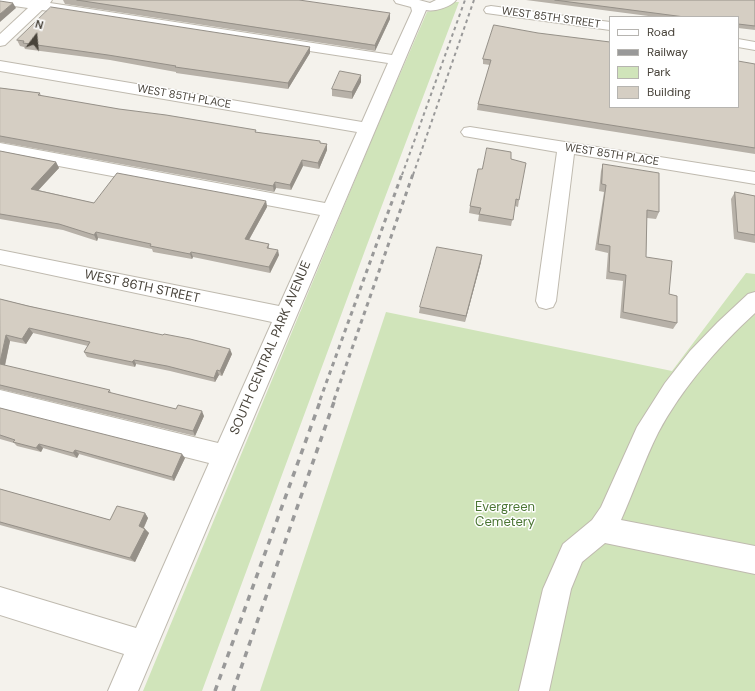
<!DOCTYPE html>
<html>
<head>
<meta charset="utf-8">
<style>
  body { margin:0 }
  #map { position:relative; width:755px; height:691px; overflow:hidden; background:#f4f2ec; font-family:"DM Sans",sans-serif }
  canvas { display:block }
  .legend { position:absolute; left:609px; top:16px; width:130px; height:92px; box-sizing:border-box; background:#fff; border:1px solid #b6b4b0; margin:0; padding:5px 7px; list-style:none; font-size:12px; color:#48433a }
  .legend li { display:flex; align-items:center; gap:8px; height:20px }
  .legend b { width:20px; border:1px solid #b6b4b0 }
  .north { position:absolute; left:16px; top:16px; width:40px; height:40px; -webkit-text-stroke:3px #fff; paint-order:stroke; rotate:16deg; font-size:11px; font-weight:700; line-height:16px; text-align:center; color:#48433a }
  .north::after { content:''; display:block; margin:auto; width:14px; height:18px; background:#48433a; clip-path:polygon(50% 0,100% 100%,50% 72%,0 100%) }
</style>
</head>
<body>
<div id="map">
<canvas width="755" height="691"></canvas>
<ul class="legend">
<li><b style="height:5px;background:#fff"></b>Road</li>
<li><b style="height:5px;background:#999"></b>Railway</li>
<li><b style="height:11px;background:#d0e4ba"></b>Park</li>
<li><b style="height:11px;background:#d5cec3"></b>Building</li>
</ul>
<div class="north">N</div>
</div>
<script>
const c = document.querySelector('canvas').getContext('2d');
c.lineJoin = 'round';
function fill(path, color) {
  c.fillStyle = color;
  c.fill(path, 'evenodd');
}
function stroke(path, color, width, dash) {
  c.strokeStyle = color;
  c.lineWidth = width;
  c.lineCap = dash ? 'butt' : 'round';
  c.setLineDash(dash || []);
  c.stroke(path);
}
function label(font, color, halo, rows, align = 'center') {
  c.font = font + ' "DM Sans",sans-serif';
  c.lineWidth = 3;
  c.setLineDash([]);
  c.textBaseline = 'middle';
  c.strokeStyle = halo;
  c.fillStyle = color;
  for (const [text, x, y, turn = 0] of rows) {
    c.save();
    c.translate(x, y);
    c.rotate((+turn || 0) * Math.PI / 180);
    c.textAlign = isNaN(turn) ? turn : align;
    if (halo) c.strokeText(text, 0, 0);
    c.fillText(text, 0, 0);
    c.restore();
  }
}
fill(new Path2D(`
  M453 2H459L367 245 202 691H143L374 134 427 12 446 7Z
  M746 273 755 274V691H260L386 312 672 371Z`), '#d0e4ba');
const minor = new Path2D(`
  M0 0H52L50 3 392 55 412 11 411 7 396 3 394 0H419L430 3 436 0H456C451 7 434 12 426 10L138 691H108L124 654 0 615V587L136 628 209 463 0 410V390L218 443 272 322 0 264V250L279 306 320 215 0 155V143L325 203 357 132 0 71V61L362 122 388 63 42 10 5 45 0 46V34L28 8 0 4Z
  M491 6 610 22V30L486 13 484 10 486 7Z
  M738 39 755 42V50L738 47Z
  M470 127 755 172V184L574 154 556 301 553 307 546 309 539 307 536 301 557 152 464 136 461 132 464 128Z
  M755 292V313C718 347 682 388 658 433 644 461 634 491 621 520L755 546V574L605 543 582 562 571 589 549 691H519L543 589 563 544 592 520 601 507 637 427 665 383 690 351 718 322 748 294Z`);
stroke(minor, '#bfbaaf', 2);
fill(minor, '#fff');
stroke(new Path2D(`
  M402 175 465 0
  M413 175 474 0`), '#999', 2, [3.5, 3.5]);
stroke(new Path2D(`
  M320 400 402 174
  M334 400 413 174`), '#999', 3, [4.5, 4.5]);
stroke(new Path2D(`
  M215 691 321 399
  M233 691 335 399`), '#999', 3.5, [6, 6]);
fill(new Path2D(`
  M63 0H299L390 19 375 51 65 4Z
  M526 0H755V30L738 28V17H656Z
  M494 25 610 107 755 64V154L477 110 478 104 490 65 483 64V59Z
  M17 40 310 47V53L288 89 176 73V72L110 60 25 49 24 47 20 46Z
  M361 75V82L352 99 332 96V89Z
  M0 88 40 93 41 96 321 143 327 144V150L319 169 303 166 291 190 276 188 274 192 0 142Z
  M0 151 56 162 59 168 38 190 94 203 266 201 267 207 249 240 269 244V248L279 255 270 273 193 257 192 259 153 252 152 249 98 238 97 241 63 230 0 219Z
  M511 159 519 200 518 207 515 206 511 226 478 221 479 215 469 213 470 206 482 169Z
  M603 164 659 212 656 219 647 218 646 257 669 294 677 323 673 329 620 318 623 281 606 279 608 253 595 250 604 192 599 191 601 171Z
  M735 192 755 196V243L734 239 731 199Z
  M481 262 465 322 419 313 420 307Z
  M0 299 232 354 222 376 219 375 215 382 170 371 136 364 135 367 87 357 84 352 88 346 33 333 26 344 10 341 5 366 110 390 111 393 204 416 195 436 0 389Z
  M0 408 185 458 174 481 79 454 77 458 43 448 41 452 17 446 14 443 0 439Z
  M0 489 110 520 145 513 148 518 144 528 149 533 135 562 0 525Z`), '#b7b1a8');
fill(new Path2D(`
  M13 3 16 8 0 22V14Z
  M390 13V19L375 51V45Z
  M310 47V53L288 89V83Z
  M361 75V82L352 99V92Z
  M327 144V150L319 169 318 163Z
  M302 160 303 166 291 190 290 185Z
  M56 162 59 168 35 194 31 189Z
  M275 182 276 188 274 192 273 186Z
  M266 201 267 207 246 245 245 239Z
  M96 232 98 238 97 241 94 235Z
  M278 250 279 255 270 273 269 267Z
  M191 252 193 257 192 259 190 254Z
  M482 255 481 262 465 322 466 316Z
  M29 328 33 333 26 344 22 339Z
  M6 335 10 341 4 369 0 365V362Z
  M230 349 232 354 222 376 220 371Z
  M134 360 136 364 135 367 132 362Z
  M217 370 219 375 215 382 214 378Z
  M202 411 204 416 195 436 193 431Z
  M39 444 43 448 41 452 36 448Z
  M75 450 79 454 77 458 73 453Z
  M182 454 185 458 174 481 172 477Z
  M145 513 148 518 142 531 139 526Z
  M145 529 149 533 135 562 130 558Z`), '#959088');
const building = new Path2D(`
  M77 0H299L390 13 375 45Z
  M555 0H755V26L738 24V17H685Z
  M0 1 13 3 0 14Z
  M51 7 310 47 288 83 175 67 176 66 108 55 23 43 24 41 17 40Z
  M494 25 538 33 610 42V107H738V61L755 64V148L478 104 491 60 483 59Z
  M340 71 361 75 352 92 332 89Z
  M0 88 40 93 38 95 119 109 166 115 256 130 255 132 320 141V143L327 144 318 163 302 160 290 185 275 182 273 186 0 136Z
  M487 148 511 152V159L526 163 519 200 516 199 513 220 479 214 481 208 470 206 478 169H482Z
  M0 151 56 162 31 189 94 203 117 173 266 201 245 239 269 244 267 248 278 250 269 267 191 252 190 254 150 246 151 244 96 232 94 235 59 224 0 214Z
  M603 164 659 173V212L647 210 646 257 672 261 669 294 677 296V323L623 312 626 275 609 272 610 246 598 244 606 185 602 184Z
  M735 192 755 196V235L738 232Z
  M437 247 482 255 466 316 420 307Z
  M0 299 28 306 163 335 164 334 190 339 230 349 220 371 217 370 214 378 167 366 134 360 132 362 84 352 90 342 29 328 22 339 6 335 0 362Z
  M0 364 110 390 108 392 176 409 178 405 202 411 193 431 0 385Z
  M0 408 182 454 172 477 75 450 73 453 39 444 36 448 13 442 15 440 0 435Z
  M0 489 110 520 117 506 145 513 139 526 145 529 130 558 0 522Z`);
fill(building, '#d5cec3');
stroke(building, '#959088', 1);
label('11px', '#48433a', '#fff', [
  ["WEST 85TH STREET",551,18,8],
  ["WEST 85TH PLACE",184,97,10],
  ["WEST 85TH PLACE",612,155,9]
]);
label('13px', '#48433a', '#fff', [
  ["WEST 86TH STREET",142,287,12],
  ["SOUTH CENTRAL PARK AVENUE",271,348,-67]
]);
label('13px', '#4a7533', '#fff', [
  ["Evergreen",505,508],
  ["Cemetery",505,523]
]);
</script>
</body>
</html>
